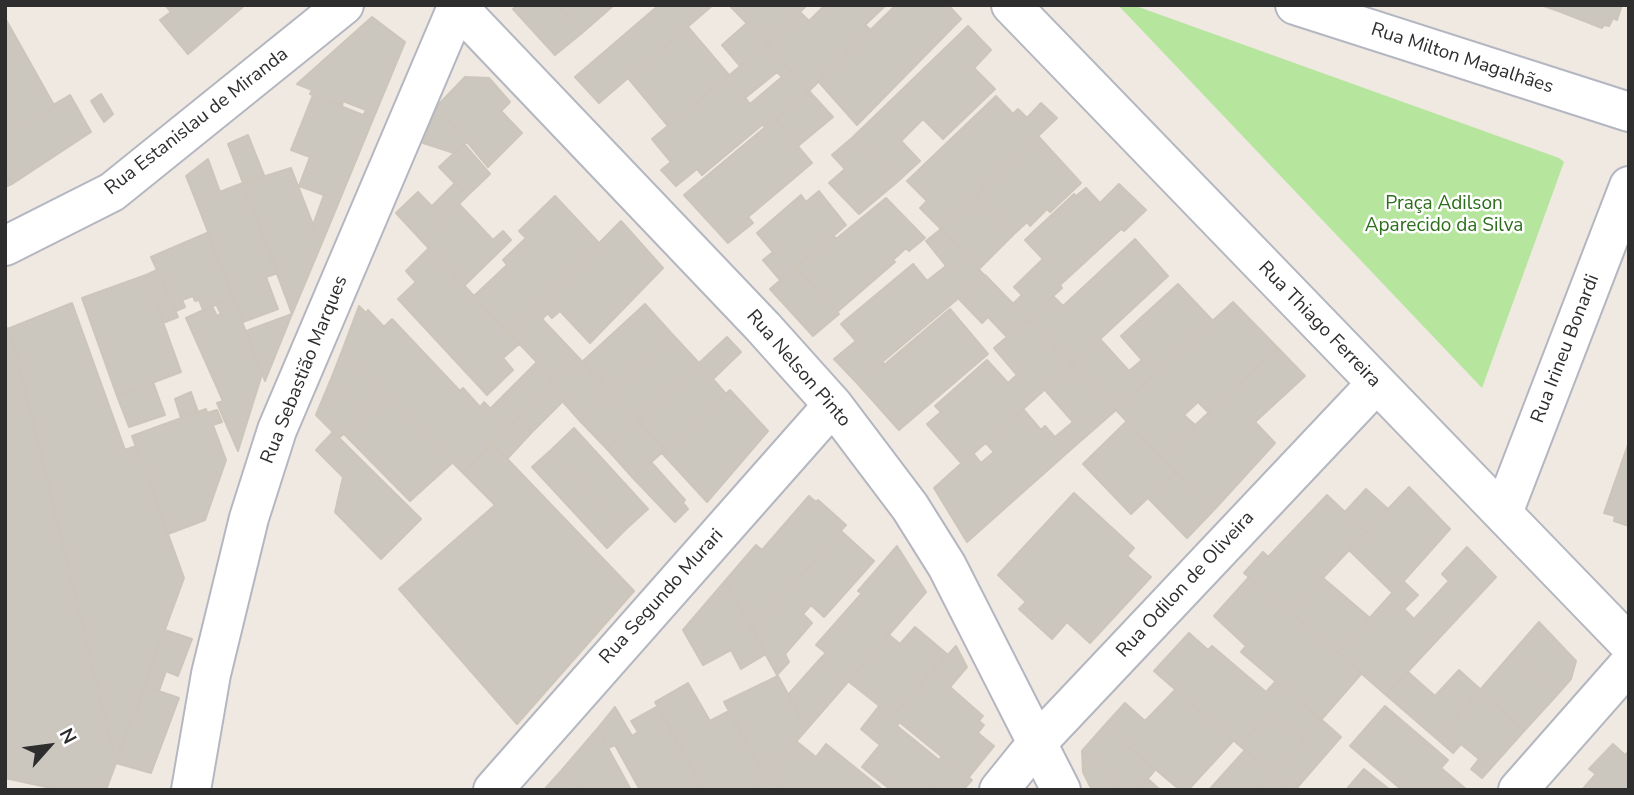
<!DOCTYPE html>
<html>
<head>
<meta charset="utf-8">
<style>
  body { margin:0 }
  #map { position:relative; width:1634px; height:795px; overflow:hidden; background:#efe9e1; font-family:"Nunito Sans",sans-serif }
  canvas { display:block }
  .frame { position:absolute; inset:0; border:7px solid #2e2e2e; pointer-events:none }
  .north { position:absolute; left:14px; top:711px; width:70px; height:70px; -webkit-text-stroke:5px #fff; paint-order:stroke; rotate:62deg; font-size:19px; font-weight:700; line-height:28px; text-align:center; color:#2e2e2e }
  .north::after { content:''; display:block; margin:auto; width:24px; height:32px; background:#2e2e2e; clip-path:polygon(50% 0,100% 100%,50% 72%,0 100%) }
</style>
</head>
<body>
<div id="map">
<canvas width="1634" height="795"></canvas>
<div class="frame"></div>
<div class="north">N</div>
</div>
<script>
const c = document.querySelector('canvas').getContext('2d');
c.lineJoin = 'round';
function fill(path, color) {
  c.fillStyle = color;
  c.fill(path, 'evenodd');
}
function stroke(path, color, width, dash) {
  c.strokeStyle = color;
  c.lineWidth = width;
  c.lineCap = dash ? 'butt' : 'round';
  c.setLineDash(dash || []);
  c.stroke(path);
}
function label(font, color, halo, rows, align = 'center') {
  c.font = font + ' "Nunito Sans",sans-serif';
  c.lineWidth = 5;
  c.setLineDash([]);
  c.textBaseline = 'middle';
  c.strokeStyle = halo;
  c.fillStyle = color;
  for (const [text, x, y, turn = 0] of rows) {
    c.save();
    c.translate(x, y);
    c.rotate((+turn || 0) * Math.PI / 180);
    c.textAlign = isNaN(turn) ? turn : align;
    if (halo) c.strokeText(text, 0, 0);
    c.fillText(text, 0, 0);
    c.restore();
  }
}
fill(new Path2D(`
  M1118 5H1133L1559 158 1564 162 1482 388Z`), '#b6e59e');
const building = new Path2D(`
  M165 5H245L188 54 160 20 171 12Z
  M518 5H558L582 33 555 55 513 9Z
  M558 5H614L582 33Z
  M659 5H713L599 103 575 77Z
  M729 5H807L767 44Z
  M825 5H886L865 25 871 30 809 91 767 44 800 12 809 21Z
  M896 5H948L961 19 857 125 818 81Z
  M1541 5H1564L1561 12Z
  M1564 5H1622L1617 20 1613 18 1609 26 1604 25 1602 28 1561 12Z
  M372 17 405 42 373 119 364 114 366 110 343 101 342 106 310 94 312 90 297 84Z
  M5 18 55 107 5 135Z
  M747 23 767 44 740 66 722 45Z
  M968 26 991 50 974 68 995 89 943 139 923 119 901 141 920 161 896 183 853 137Z
  M688 27 729 75 668 126 628 78Z
  M767 44 809 91 765 127 762 125 702 175 697 169 676 186 661 170 671 162 652 139ZM777 72 782 77 750 104 745 98Z
  M465 77 489 78 510 102 501 111 522 133 488 167 437 106Z
  M809 91 833 117 798 146 775 119Z
  M101 94 113 114 104 122 91 101Z
  M70 95 91 132 12 184 5 171V135L55 107 53 105Z
  M313 95 373 119 321 245 313 225 324 195 299 186 310 157 291 150Z
  M996 96 1013 114 1018 109 1027 118 1041 103 1057 118 941 229 920 208 927 201 907 181Z
  M437 106 467 142 454 153 423 143Z
  M775 119 812 163 748 217 753 223 728 243 684 195Z
  M248 135 264 175 243 183 228 144Z
  M1038 136 1081 183 1050 212 1047 209 1030 226 1027 222 1014 234 976 196Z
  M853 137 896 183 859 214 829 183 845 169 832 155Z
  M464 144 490 174 467 196 439 167Z
  M208 159 220 192 196 201 186 176Z
  M291 168 321 245 292 314 243 183Z
  M5 171 12 184 5 187Z
  M243 183 278 273 266 277 278 309 243 322 196 201Z
  M455 183 467 196 444 219 432 206Z
  M1119 184 1146 210 1124 231 1121 229 1060 285 1062 288 1028 319 1013 304 1022 295 1014 287 1043 259 1025 240 1074 194 1076 196 1086 188 1100 203Z
  M819 191 846 225 781 281 763 260 773 252 757 233 801 195 806 202Z
  M418 192 444 219 422 241 396 213Z
  M555 196 599 243 509 333 474 296 507 265 503 260 526 238 519 231Z
  M976 196 1014 234 979 269 941 229Z
  M886 198 925 238 909 251 906 248 893 260 895 262 837 312 796 267 834 236 836 239Z
  M459 204 493 240 503 231 511 240 464 286 422 241Z
  M621 221 663 268 590 343 560 311 552 318 539 304Z
  M941 229 985 276 857 383 834 359 856 341 841 324 913 264 927 281 946 266 926 241Z
  M207 233 233 298 203 310 199 300 195 301 193 296 182 300 185 307 176 311 151 257Z
  M1135 239 1168 276 1072 365 1028 319 1053 296 1063 306Z
  M429 248 519 344 503 358 513 370 487 395 398 299 416 282 406 271Z
  M796 267 839 314 813 336 770 289Z
  M157 270 178 317 163 323 146 275Z
  M146 275 181 372 117 396 82 298Z
  M985 275 1028 319 1007 337 988 317 982 323 958 298Z
  M1178 284 1213 321 1116 410 1072 365 1100 339 1129 371 1142 360 1121 336Z
  M233 298 262 374 238 451 217 403 223 401 186 318 212 306 217 316 221 314 216 304Z
  M1233 302 1278 348 1208 412 1198 402 1184 415 1195 425 1161 457 1116 410Z
  M72 303 125 450 136 446 184 578 116 763 10 328Z
  M539 304 548 313 542 319 577 356 554 380 509 333Z
  M645 304 672 334 611 392 583 361Z
  M359 306 366 313 368 310 384 327 392 319 460 391 463 388 480 407 484 402 508 427 463 473 342 351Z
  M950 309 988 354 899 430 857 383 883 362 884 365Z
  M292 314 265 381 246 331Z
  M1028 319 1072 365 962 464 927 424 941 412 935 406 987 360 1008 383 1017 375 994 348Z
  M10 328 116 763 106 790H60L5 778V329Z
  M672 334 699 363 638 420 611 392Z
  M727 337 741 352 713 379 699 363Z
  M1278 348 1305 376 1255 422 1275 443 1213 511 1161 457Z
  M342 351 384 394 365 413 331 379Z
  M577 356 611 392 580 421 548 385Z
  M537 362 554 380 508 427 491 408Z
  M699 363 726 394 665 450 638 420Z
  M1072 365 1116 410 1068 452 1055 437 1073 422 1045 390Z
  M331 379 365 413 339 438 316 415Z
  M153 382 165 415 129 427 117 396Z
  M548 386 563 401 532 432 518 417Z
  M730 390 768 431 707 502 662 453Z
  M191 392 198 412 181 418 175 399Z
  M611 392 638 420 607 449 580 421Z
  M384 394 452 463 410 501 344 434Z
  M206 409 207 413 217 410 222 422 213 425 226 460 205 520 168 534 132 436Z
  M1023 409 1041 430 1045 426 1068 452 967 542 934 488 973 453 981 463 994 452 986 443Z
  M518 417 532 432 507 459 492 443Z
  M638 420 665 450 633 478 607 449Z
  M1127 421 1175 472 1131 514 1083 464Z
  M574 428 648 509 626 529 550 451Z
  M333 432 421 519 381 559 335 512 343 477 316 450Z
  M1629 442V526L1614 521 1615 516 1604 513Z
  M492 443 634 591 517 724 399 589 495 505 463 473Z
  M550 451 626 529 607 548 532 467Z
  M651 462 685 500 683 503 688 509 675 522 633 478Z
  M1175 472 1213 511 1187 538 1148 498Z
  M1409 487 1450 529 1393 593 1349 550Z
  M1366 489 1388 509 1366 532 1345 512Z
  M1074 493 1134 548 1127 556 1151 577 1090 643 1067 622 1052 639 1019 609 1026 602 998 575Z
  M1327 495 1366 532 1291 612 1244 573 1263 552 1268 557Z
  M809 496 816 502 818 500 846 525 752 630 725 581 756 545 762 550Z
  M841 531 874 561 824 617 811 605 803 614 812 623 785 654 789 662 777 675 752 630Z
  M897 546 926 592 847 683 820 659 826 653 816 645 862 593 858 591Z
  M1467 547 1496 577 1386 695 1338 653 1403 581 1418 595 1404 609 1414 619 1449 581 1442 574Z
  M1249 577 1362 673 1321 720 1241 652 1246 646 1214 616Z
  M1323 578 1370 618 1338 653 1291 612Z
  M725 581 766 654 741 669 731 650 703 665 683 630Z
  M1539 622 1576 661 1571 679 1556 696 1512 653Z
  M915 627 947 654 892 716 848 681 889 635 900 644Z
  M165 630 192 639 178 676 166 671 159 691 144 686Z
  M1189 633 1208 650 1212 646 1266 692 1276 681 1322 720 1305 739 1279 717 1273 723 1266 716 1240 746 1154 671Z
  M956 646 967 667 950 687 983 716 979 721 984 725 978 733 994 746 968 778 892 716Z
  M1512 653 1556 696 1524 731 1480 690Z
  M820 659 847 683 807 729 788 695Z
  M1459 670 1480 689 1437 739 1386 695 1408 672 1435 696Z
  M778 676 807 729 765 777 724 702Z
  M688 683 710 721 729 711 765 777 754 790H704L655 702Z
  M144 686 179 698 151 773 116 763Z
  M1175 690 1234 740 1188 790H1180L1104 726 1125 703 1145 721Z
  M1480 690 1524 731 1482 778 1471 769 1479 759 1461 744 1453 753 1437 739Z
  M658 706 704 790H640L615 745 608 748 598 728 615 707 632 736 638 732 631 721Z
  M879 706 900 722 897 726 939 760 942 756 972 780 963 790H935L930 786 927 790H891L862 767 880 745 861 729Z
  M1385 706 1448 760 1441 768 1467 790H1402L1350 746Z
  M1266 716 1273 723 1279 717 1305 739 1273 774 1240 746Z
  M1322 720 1341 737 1295 790H1291L1273 774Z
  M1104 726 1155 770 1138 790H1124L1082 751Z
  M598 728 608 748 631 790H582L561 771Z
  M796 741 816 757 826 744 883 790H781L765 777Z
  M1613 744 1625 755 1629 751V790H1582L1596 774 1589 769Z
  M1245 750 1273 774 1258 790H1209Z
  M1082 751 1124 790H1092L1083 772Z
  M1364 769 1390 790H1346Z
  M561 771 582 790H544Z
  M1273 774 1291 790H1258Z
  M765 777 781 790H754Z
  M1148 779 1160 790H1138Z`);
fill(building, '#cbc7bf');
stroke(building, '#cbc5ba', 2);
const minor = new Path2D(`
  M456 5 763 327 833 405 910 507 947 566 1061 790
  M1011 5 1629 644
  M1295 5 1629 112
  M5 246 112 192 344 5
  M1503 513 1629 186
  M191 790 211 674 249 518 277 430 457 7
  M493 790 833 405
  M999 790 1037 743 1376 384
  M1518 790 1629 664`);
stroke(minor, '#b4b7c1', 42);
stroke(minor, '#fff', 38);
label('19px', '#2e2e2e', '#fff', [
  ["Rua Milton Magalhães",1462,59,18],
  ["Rua Estanislau de Miranda",197,122,-38],
  ["Rua Thiago Ferreira",1319,325,46],
  ["Rua Irineu Bonardi",1566,349,-69],
  ["Rua Nelson Pinto",798,369,49],
  ["Rua Sebastião Marques",305,370,-68],
  ["Rua Odilon de Oliveira",1186,585,-47],
  ["Rua Segundo Murari",662,597,-48]
]);
label('19px', '#2c6e1b', '#fff', [
  ["Praça Adilson",1444,204],
  ["Aparecido da Silva",1444,226]
]);
</script>
</body>
</html>
